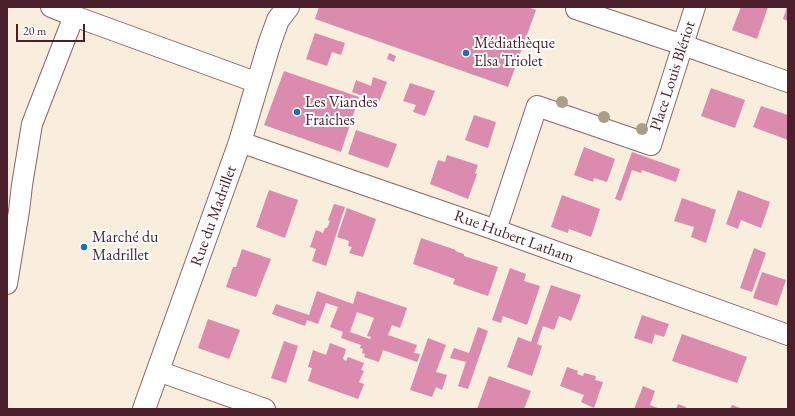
<!DOCTYPE html>
<html>
<head>
<meta charset="utf-8">
<style>
  body { margin:0 }
  #map { position:relative; width:795px; height:416px; overflow:hidden; background:#f9eddd; font-family:"EB Garamond",serif }
  canvas { display:block }
  .frame { position:absolute; inset:0; border:8px solid #4a1f2b; pointer-events:none }
  .scale { position:absolute; left:16px; top:24px; width:69px; height:18px; box-sizing:border-box; border:2px solid #4a1f2b; border-top:0; padding-left:5px; font-size:12px; line-height:14px; white-space:nowrap; color:#4a1f2b; -webkit-text-stroke:3px #fff; paint-order:stroke }
</style>
</head>
<body>
<div id="map">
<canvas width="795" height="416"></canvas>
<div class="frame"></div>
<div class="scale">20 m</div>
</div>
<script>
const c = document.querySelector('canvas').getContext('2d');
c.lineJoin = 'round';
function fill(path, color) {
  c.fillStyle = color;
  c.fill(path, 'evenodd');
}
function stroke(path, color, width, dash) {
  c.strokeStyle = color;
  c.lineWidth = width;
  c.lineCap = dash ? 'butt' : 'round';
  c.setLineDash(dash || []);
  c.stroke(path);
}
function label(font, color, halo, rows, align = 'center') {
  c.font = font + ' "EB Garamond",serif';
  c.lineWidth = 4;
  c.setLineDash([]);
  c.textBaseline = 'middle';
  c.strokeStyle = halo;
  c.fillStyle = color;
  for (const [text, x, y, turn = 0] of rows) {
    c.save();
    c.translate(x, y);
    c.rotate((+turn || 0) * Math.PI / 180);
    c.textAlign = isNaN(turn) ? turn : align;
    if (halo) c.strokeText(text, 0, 0);
    c.fillText(text, 0, 0);
    c.restore();
  }
}
fill(new Path2D(`
  M319 7H528L536 10 508 87 315 19Z
  M741 7H768L757 39 732 30Z
  M787 7H788V21L783 19Z
  M315 33 345 43 341 55 332 52 327 66 306 59Z
  M389 53 396 56 394 62 387 59Z
  M284 71 359 97 341 152 264 125Z
  M373 77 387 82 379 102 352 92 356 80 371 86Z
  M410 83 435 91 425 116 413 112 416 105 403 101Z
  M711 88 745 100 735 128 701 116Z
  M761 106 788 115V140L753 127Z
  M474 115 496 122 488 148 465 140Z
  M356 130 397 144 388 168 348 154Z
  M584 147 615 159 607 182 594 178 593 182 574 175Z
  M632 152 680 169 676 182 642 170 641 173 632 170 621 201 615 199Z
  M447 155 478 165 475 173 477 174 468 199 430 184 438 160 445 162Z
  M269 190 298 200 285 238 256 227Z
  M738 190 770 202 761 228 741 220 738 229 726 224Z
  M562 195 600 209 591 237 569 229 568 233 551 227Z
  M682 198 716 210 706 243 691 237 694 227 674 221Z
  M334 204 345 207 326 266 312 261 316 249 310 247 316 230 323 233 325 228H327L330 221 328 220Z
  M347 208 376 219 363 257 349 253 352 247 348 246 349 241 337 237Z
  M421 238 456 250 455 251 464 254V256L498 267 488 296 453 284 455 279 413 264Z
  M754 248 766 253 752 292 740 288Z
  M242 249 271 259 256 297 226 287 233 267H236Z
  M510 268 526 274 524 281 540 286 527 325 503 316 501 323 492 320Z
  M762 272 786 280 777 306 753 298Z
  M551 285 581 295 571 321 559 316 554 330 543 326 537 344 542 346 532 376 507 367 518 337 531 342Z
  M317 291 353 304 357 291 407 308 400 328 392 325 388 335 417 345 414 353 420 354 417 362 383 350 379 362 364 357 365 354 362 353 363 349 360 348 361 345 341 338 343 332 330 327 338 307 326 303 318 324 307 320 305 326 272 314 276 304 309 315ZM357 312 374 318 367 336 371 337 370 339 350 332Z
  M642 315 669 324 664 337 655 334 652 344 634 338Z
  M208 319 240 330 229 359 198 348Z
  M478 327 488 331 468 389 458 386 466 362 450 358 454 348 469 353Z
  M682 334 747 357 737 383 672 361Z
  M428 338 446 345 436 372 447 375 442 390 436 387 432 397 410 390Z
  M284 341 298 346 286 383 271 378Z
  M330 343 346 349 343 359 346 361 348 357 364 363 361 370 364 371 359 382 364 384 358 399 308 381 312 368 308 367 313 350 326 355Z
  M567 367 578 371 577 374 583 376 584 373 596 376 595 380 603 382 594 408 581 402 584 395 560 386Z
  M489 376 531 391 524 409H477Z
  M643 386 655 391 650 405 660 409H634Z
  M678 404 686 407V409H676Z
  M732 405 743 409H730Z`), '#db8bad');
const minor = new Path2D(`
  M576 9 683 45 788 82
  M74 16 258 83
  M240 142 496 230 788 335
  M496 230 537 106 651 145 695 7
  M7 284 19 211 22 185 32 124 74 16 51 7
  M158 371 265 409`);
const tertiary = new Path2D(`
  M144 409 230 170 240 142 270 42 278 20 288 7`);
stroke(minor, '#876769', 22);
stroke(tertiary, '#876769', 24);
stroke(minor, '#fff', 20);
stroke(tertiary, '#fff', 22);
c.fillStyle = '#aa9d89';
for (const [x, y] of [
  [562,102],
  [604,117],
  [642,129]
]) {
  c.beginPath();
  c.arc(x, y, 6, 0, 2 * Math.PI);
  c.fill();
}
for (const [x, y, r, color] of [
  [466,53,4,"#1f6fb2"],
  [297,112,4,"#1f6fb2"],
  [84,247,4,"#1f6fb2"]
]) {
  const dot = new Path2D();
  dot.arc(x, y, r, 0, 2 * Math.PI);
  c.fillStyle = color;
  c.fill(dot);
  stroke(dot, '#fff', 1.5);
}
label('16px', '#4a1f2b', '#fff', [
  ["Médiathèque",474,44],
  ["Elsa Triolet",474,62],
  ["Les Viandes",305,103],
  ["Fraîches",305,121],
  ["Marché du",92,238],
  ["Madrillet",92,256]
], 'left');
label('16px', '#4a1f2b', '#fff', [
  ["Place Louis Blériot",673,76,-72],
  ["Rue du Madrillet",214,216,-70],
  ["Rue Hubert Latham",514,237,20]
]);
</script>
</body>
</html>
